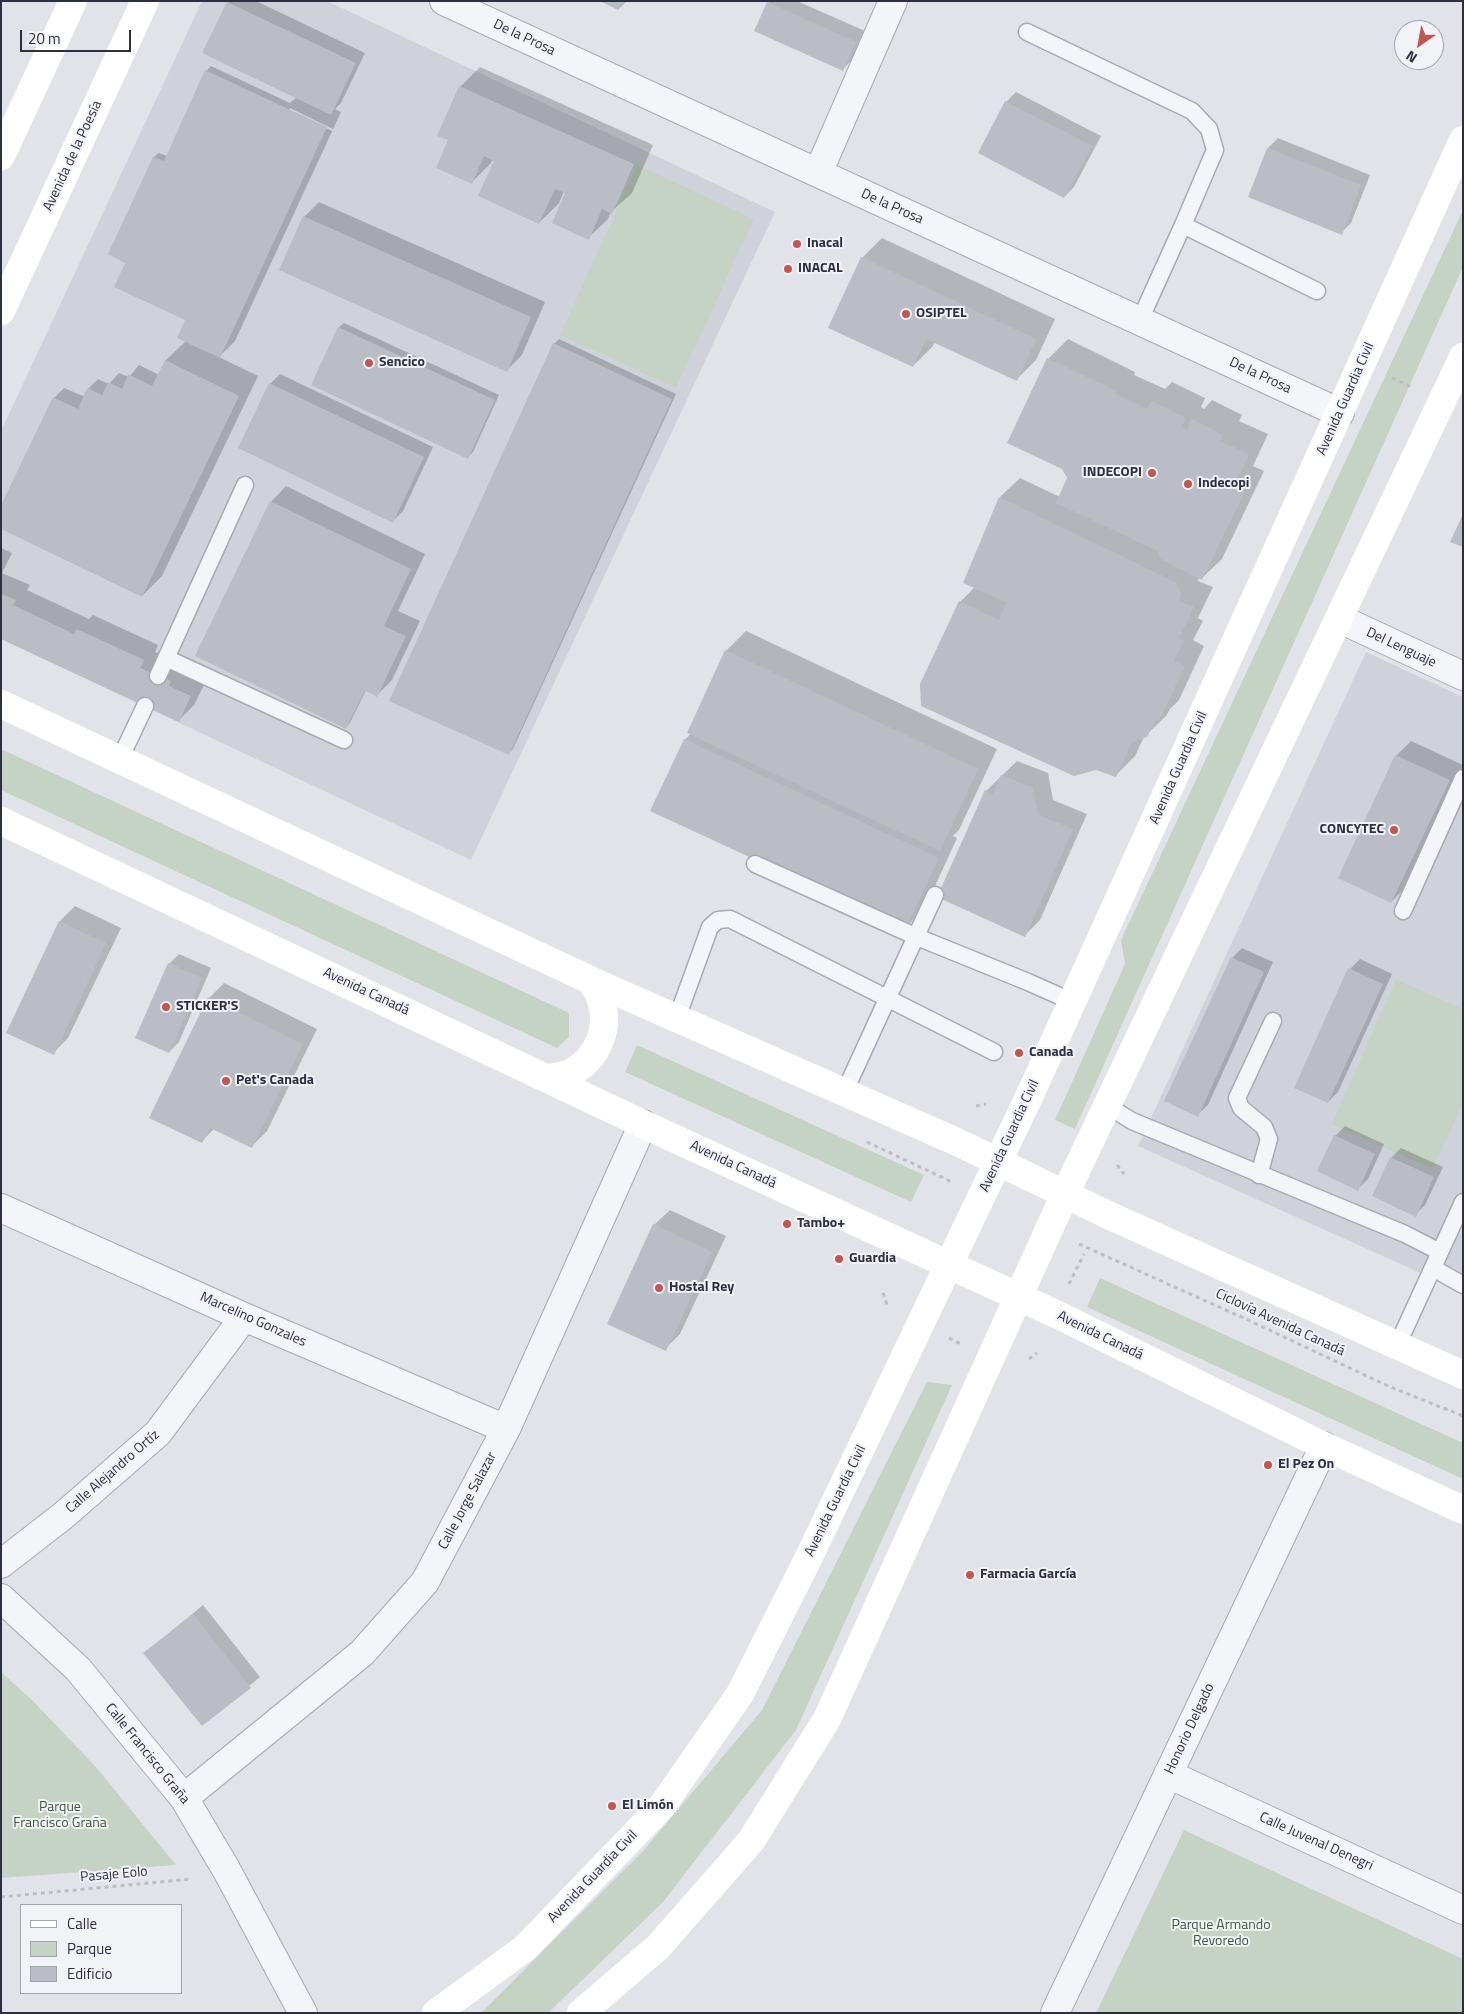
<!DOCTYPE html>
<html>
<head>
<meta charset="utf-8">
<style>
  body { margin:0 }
  #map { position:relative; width:1464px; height:2014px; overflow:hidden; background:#e2e3e9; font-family:"Titillium Web",sans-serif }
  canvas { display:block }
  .frame { position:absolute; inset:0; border:2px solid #2b2f40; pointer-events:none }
  .legend { position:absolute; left:20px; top:1904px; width:162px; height:90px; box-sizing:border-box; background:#f1f3f7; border:1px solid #a2a5ae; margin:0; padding:6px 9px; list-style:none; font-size:15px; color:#2b2f40 }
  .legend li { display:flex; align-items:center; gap:10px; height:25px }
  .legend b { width:25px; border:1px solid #a2a5ae }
  .north { position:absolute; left:1394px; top:20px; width:50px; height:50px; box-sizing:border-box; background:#f1f3f7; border:1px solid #a2a5ae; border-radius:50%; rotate:213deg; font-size:14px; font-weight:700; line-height:20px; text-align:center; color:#2b2f40 }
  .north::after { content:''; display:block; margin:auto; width:18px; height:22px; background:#c45651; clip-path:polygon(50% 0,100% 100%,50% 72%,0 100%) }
  .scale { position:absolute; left:20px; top:30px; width:111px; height:22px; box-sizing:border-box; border:2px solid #2b2f40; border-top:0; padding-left:6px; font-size:15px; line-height:18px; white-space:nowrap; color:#2b2f40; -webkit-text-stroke:4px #f1f3f7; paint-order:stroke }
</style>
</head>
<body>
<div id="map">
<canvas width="1464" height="2014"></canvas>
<div class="frame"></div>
<ul class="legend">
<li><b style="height:6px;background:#fff"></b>Calle</li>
<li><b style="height:14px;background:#c5d3c4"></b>Parque</li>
<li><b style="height:14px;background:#babcc6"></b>Edificio</li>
</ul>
<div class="north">N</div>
<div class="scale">20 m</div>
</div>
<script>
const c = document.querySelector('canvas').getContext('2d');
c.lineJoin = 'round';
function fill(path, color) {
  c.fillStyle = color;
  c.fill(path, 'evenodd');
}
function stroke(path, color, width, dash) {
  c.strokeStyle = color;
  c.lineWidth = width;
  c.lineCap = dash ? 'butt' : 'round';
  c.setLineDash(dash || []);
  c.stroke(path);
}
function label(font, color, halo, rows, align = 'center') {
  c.font = font + ' "Titillium Web",sans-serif';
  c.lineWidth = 4;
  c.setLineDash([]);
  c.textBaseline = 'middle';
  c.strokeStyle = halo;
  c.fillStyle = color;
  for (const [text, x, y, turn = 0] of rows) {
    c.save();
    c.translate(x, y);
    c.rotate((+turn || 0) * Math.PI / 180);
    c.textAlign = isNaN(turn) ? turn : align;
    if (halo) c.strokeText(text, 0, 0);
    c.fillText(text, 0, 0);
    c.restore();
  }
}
fill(new Path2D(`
  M202 1H327L775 212 471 860 1 639V431Z
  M1366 652 1463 697V1292L1138 1146Z`), '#d0d2db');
fill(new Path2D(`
  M637 165 754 219 676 388 560 335Z
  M1463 210V267L1075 1129 1055 1120 1125 964 1121 940Z
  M1 749 569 1013V1037L557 1048 1 790Z
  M1396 979 1463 1009V1103L1433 1169 1332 1124Z
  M637 1045 924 1175 911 1202 625 1072Z
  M1100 1278 1463 1443V1479L1087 1307Z
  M927 1382 952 1385 796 1730 663 1902 548 2013H481L643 1851 762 1710Z
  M1 1672 33 1701 95 1766 176 1865 1 1878Z
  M1184 1830 1463 1959V2013H1096Z`), '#c5d3c4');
fill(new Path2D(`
  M229 1H256L365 53 341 103 335 109 341 112 235 341 219 357 258 376 162 576 142 596 54 398 64 388 85 397 88 389 98 379 109 384 119 373 129 377 139 365 159 375 166 360 186 341 190 314 127 262 109 253 154 157 159 153 167 156 206 71 211 66 290 103 297 97 228 2ZM290 108 333 129 332 131 290 111Z
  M770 1H797L865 31 852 60 842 70 768 3Z
  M480 67 653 145 632 193 611 212 608 219 588 238 567 192 564 191 559 203 539 223 496 160 493 159 491 163 471 183 450 140 460 87Z
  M1016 92 1101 136 1074 187 1064 197 1006 102Z
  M1278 138 1370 175 1351 223 1341 233 1268 148Z
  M319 202 545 302 522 355 507 370 304 217Z
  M882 238 1055 319 1036 360 1016 380 935 341 933 346 913 366 862 258Z
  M344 323 499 395 473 452 468 457 339 327Z
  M559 339 676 394 513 749 508 754 554 344Z
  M1068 339 1135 372 1134 375 1165 389 1172 382 1205 398 1201 407 1204 409 1212 400 1242 415 1239 421 1268 434 1253 466 1264 471 1222 559 1202 578 1199 577 1198 581 1213 587 1198 618 1203 621 1193 640 1204 646 1179 700 1170 709 1166 716 1144 737 1135 756 1116 775 960 602 975 587 965 582 1000 497 1020 478 1060 497 1068 478 1048 359Z
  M280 374 433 447 403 511 393 521 270 384Z
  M286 486 425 554 398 611 420 621 392 680 377 695 366 690 350 723 345 728 271 502Z
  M1 548 12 553 2 573 30 585 27 590 89 619 93 615 158 645 155 652 185 666 206 681 194 705 179 720 1 637Z
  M746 631 997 749 959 830 953 836 957 838 925 908 905 928 685 740 691 733 688 732 726 651Z
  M1411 741 1463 765V767L1406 887 1391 902 1396 756Z
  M1017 761 1048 773 1053 800 1087 814 1040 920 1025 935 986 791Z
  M75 906 121 928 68 1038 53 1053 8 1032 60 921Z
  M1242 948 1273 962 1208 1105 1197 1115 1232 958Z
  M179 954 211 968 179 1042 169 1052V964Z
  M1360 959 1392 974 1338 1092 1328 1102 1350 969Z
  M224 983 317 1029 267 1131 252 1146 214 1129 201 1142 209 998Z
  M1345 1126 1384 1144 1368 1179 1358 1189 1335 1136Z
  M1401 1148 1443 1167 1425 1205 1415 1215 1391 1158Z
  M670 1210 726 1236 680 1334 665 1349 654 1225Z
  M203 1605 260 1677 202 1725 145 1653Z`), '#0003');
fill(new Path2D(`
  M600 1H627L618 10Z
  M227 2 356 63 331 115 202 53Z
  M767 2 856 42 843 71 754 31Z
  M205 70 327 127 220 358 177 338 185 320 114 287 125 263 108 254 153 157 164 161Z
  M459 86 634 164 612 214 602 209 589 240 552 223 565 193 555 189 539 224 478 196 494 161 484 156 472 184 436 168 448 140 437 136Z
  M1005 101 1092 146 1064 198 978 153Z
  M1267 148 1361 185 1342 235 1248 197Z
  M303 216 531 317 507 372 279 270Z
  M861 257 1036 339 1017 381 926 339 913 367 828 328Z
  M338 327 495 400 468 459 311 385Z
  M553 343 672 399 509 755 389 701Z
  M1047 358 1116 391 1115 394 1147 409 1151 401 1186 418 1182 427 1187 430 1191 419 1223 435 1220 441 1249 454 1234 486 1245 491 1202 580 1159 558 1158 551 1056 503 1067 478 1062 469 1007 443Z
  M165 360 239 396 142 597 1 529V505L53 397 78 409 87 388 102 395 108 382 122 389 128 374 152 386Z
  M269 383 424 457 393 523 238 448Z
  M999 497 1177 583 1181 594 1179 601 1194 607 1179 638 1184 641 1174 660 1185 666 1159 721 1156 720 1147 737 1132 742 1116 777 1096 770 1074 776 921 706 920 684 959 601 999 620 1006 602 963 583Z
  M270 501 411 569 384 626 406 636 377 697 365 690 346 729 195 656Z
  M1463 514V547L1450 542Z
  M1 594 16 600 13 605 74 634 77 629 144 660 140 668 171 681 169 686 191 696 179 722 1 639Z
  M725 650 978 769 940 851 687 733Z
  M684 739 939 858 905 929 650 811Z
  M1395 755 1450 780 1391 903 1338 878Z
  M1001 775 1033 788 1038 815 1073 829 1025 937 937 897 985 790 993 794Z
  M59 921 106 943 54 1055 6 1033Z
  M1231 957 1264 972 1198 1117 1164 1101Z
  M168 963 202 978 169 1053 135 1038Z
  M1348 968 1383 984 1328 1103 1294 1088Z
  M208 997 303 1044 252 1148 210 1128 202 1143 149 1118Z
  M1334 1135 1375 1154 1358 1191 1317 1171Z
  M1390 1157 1434 1177 1416 1217 1372 1196Z
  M653 1224 712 1252 666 1351 607 1324Z
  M193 1614 251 1688 202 1726 143 1653Z`), '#babcc6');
const lane = new Path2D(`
  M1027 32 1192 111 1209 129 1215 150 1183 225 1317 291
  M1140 320 1183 225
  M166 658 344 740
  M158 676 245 485
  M120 759 145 706
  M755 864 917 937 1028 982 1073 1002
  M1403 911 1463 778
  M677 1018 710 927 718 920 730 919 994 1052
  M844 1093 935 895
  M1108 1106 1132 1121 1405 1234 1440 1252
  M1259 1175 1269 1139 1264 1127 1241 1108 1237 1098 1273 1021
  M1433 1268 1463 1285
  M1397 1346 1463 1202`);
const street = new Path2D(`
  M444 1 1340 413
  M818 173 893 1
  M1340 619 1463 676
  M1 1208 244 1317 506 1429
  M1 1564 64 1515 158 1433 244 1317
  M1 1598 78 1669 184 1798 226 1869 303 2013
  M1168 1774 1463 1910
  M184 1798 362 1653 425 1582 506 1429 643 1124
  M1055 2013 1324 1446`);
stroke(lane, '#a7a9b3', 19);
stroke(street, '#a7a9b3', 30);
stroke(new Path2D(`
  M1392 378 1412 387
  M976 1106 986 1104
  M867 1142 952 1182
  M1117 1165 1124 1174
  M1079 1244 1248 1320 1388 1386 1463 1416
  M1069 1284 1084 1254
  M883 1293 888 1308
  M949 1338 961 1344
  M1029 1359 1037 1353
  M1 1897 192 1879`), '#bcbec4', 3, [4, 4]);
stroke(lane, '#f4f5f8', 16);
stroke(street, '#f4f5f8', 28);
stroke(new Path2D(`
  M1 156 73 1
  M1 311 145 1
  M1 704 590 980 957 1142 1106 1214 1463 1375
  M1 821 643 1124 1056 1314 1324 1446 1463 1510
  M549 1078C556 1077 565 1076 572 1072 598 1058 610 1028 601 1000 599 993 594 986 590 980
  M436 2013 525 1948 662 1806 740 1694 807 1561 1029 1097 1463 140
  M581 2013 658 1947 751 1841 827 1719 1065 1194 1463 357`), '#fff', 28);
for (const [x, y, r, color] of [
  [797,244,5,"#c45651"],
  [788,269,5,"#c45651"],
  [906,314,5,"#c45651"],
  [369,363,5,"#c45651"],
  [1152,473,5,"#c45651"],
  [1188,484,5,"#c45651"],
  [1394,830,5,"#c45651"],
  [166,1007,5,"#c45651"],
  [1019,1053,5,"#c45651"],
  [226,1081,5,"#c45651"],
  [787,1224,5,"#c45651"],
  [839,1259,5,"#c45651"],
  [659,1288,5,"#c45651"],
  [1268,1465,5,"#c45651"],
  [970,1575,5,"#c45651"],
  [612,1806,5,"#c45651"]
]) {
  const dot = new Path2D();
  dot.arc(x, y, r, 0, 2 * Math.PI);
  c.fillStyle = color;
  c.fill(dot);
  stroke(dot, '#f1f3f7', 2);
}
label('14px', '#2b2f40', '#f1f3f7', [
  ["De la Prosa",524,38,25],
  ["Avenida de la Poesía",73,156,-65],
  ["De la Prosa",892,207,24],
  ["De la Prosa",1260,376,25],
  ["Avenida Guardia Civil",1346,399,-66],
  ["Del Lenguaje",1401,648,25],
  ["Avenida Guardia Civil",1179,768,-66],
  ["Avenida Canadá",366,992,25],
  ["Avenida Guardia Civil",1010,1136,-65],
  ["Avenida Canadá",733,1165,25],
  ["Marcelino Gonzales",253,1320,24],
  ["Ciclovía Avenida Canadá",1280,1323,25],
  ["Avenida Canadá",1100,1336,26],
  ["Calle Alejandro Ortíz",113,1472,-41],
  ["Calle Jorge Salazar",468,1501,-62],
  ["Avenida Guardia Civil",836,1501,-64],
  ["Honorio Delgado",1190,1729,-65],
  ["Calle Francisco Graña",147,1754,51],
  ["Calle Juvenal Denegri",1316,1842,24],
  ["Pasaje Eolo",114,1875,-5],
  ["Avenida Guardia Civil",593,1877,-46]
]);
label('bold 14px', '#2b2f40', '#f1f3f7', [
  ["Inacal",807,244],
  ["INACAL",798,269],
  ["OSIPTEL",916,314],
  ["Sencico",379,363],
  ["INDECOPI",1142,473,"right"],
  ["Indecopi",1198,484],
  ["CONCYTEC",1384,830,"right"],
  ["STICKER'S",176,1007],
  ["Canada",1029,1053],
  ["Pet's Canada",236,1081],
  ["Tambo+",797,1224],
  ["Guardia",849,1259],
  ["Hostal Rey",669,1288],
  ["El Pez On",1278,1465],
  ["Farmacia García",980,1575],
  ["El Limón",622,1806]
], 'left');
label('14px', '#3a5b3a', '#f1f3f7', [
  ["Parque",60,1808],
  ["Francisco Graña",60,1824],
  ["Parque Armando",1221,1926],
  ["Revoredo",1221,1942]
]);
</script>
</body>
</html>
